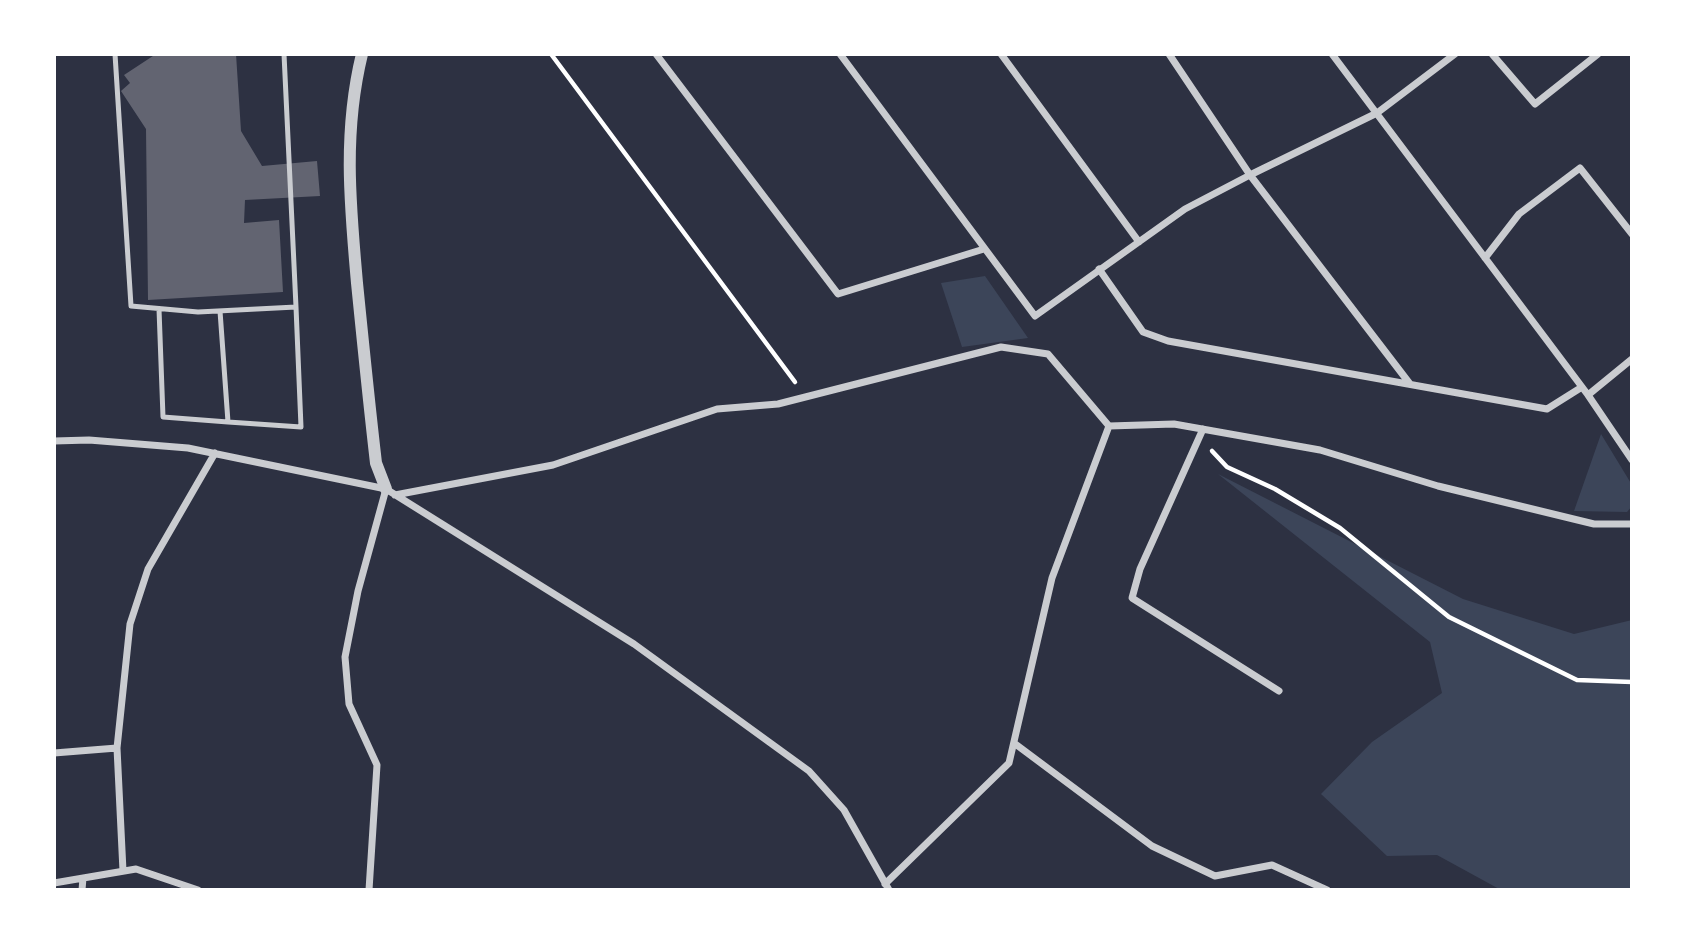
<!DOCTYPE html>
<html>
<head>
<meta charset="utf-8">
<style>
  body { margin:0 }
  #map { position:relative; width:1686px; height:944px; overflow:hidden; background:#2d3142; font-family:Figtree,sans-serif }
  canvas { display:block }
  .frame { position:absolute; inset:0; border:56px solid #fff; pointer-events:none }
</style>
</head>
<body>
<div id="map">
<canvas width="1686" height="944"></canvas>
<div class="frame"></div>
</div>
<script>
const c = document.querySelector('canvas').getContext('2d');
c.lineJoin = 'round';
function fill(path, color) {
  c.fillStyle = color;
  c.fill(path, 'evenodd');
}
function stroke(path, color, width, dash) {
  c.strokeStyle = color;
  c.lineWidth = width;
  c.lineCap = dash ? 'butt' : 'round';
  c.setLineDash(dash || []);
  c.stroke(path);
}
fill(new Path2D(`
  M985 276 1028 338 962 347 941 283Z
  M1601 434 1632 485V506L1627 512 1574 511Z
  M1218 474 1463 599 1574 634 1632 620V890H1501L1437 855 1387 856 1321 794 1372 742 1442 693 1430 642Z`), '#3c4559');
fill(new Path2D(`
  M156 54H236L241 131 262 166 317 161 320 196 245 200 244 223 279 220 283 292 148 300 146 129 121 91 130 83 124 75Z`), '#626471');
stroke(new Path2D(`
  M551 54 795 382
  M1212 451 1227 467 1275 489 1340 528 1449 617 1577 680 1632 682`), '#fff', 4.5);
stroke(new Path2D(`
  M115 54 131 306 198 312 296 307 284 54
  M159 309 163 417 228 422
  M220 311 228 422 301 427 296 307`), '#caccd0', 5);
stroke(new Path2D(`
  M656 54 838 294 984 249
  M840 54 1035 316 1185 209 1250 175 1169 54
  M1001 54 1139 242
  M1332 54 1588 395 1632 460
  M1492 54 1535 104 1598 54
  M1485 258 1519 214 1580 168 1632 234
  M1099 269 1143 332 1168 341 1547 409 1582 387
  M1410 384 1250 175 1377 113 1455 54
  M1588 395 1632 359
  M1203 429 1140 569 1132 598 1279 691
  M54 441 89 440 188 448 386 489 634 644 809 771 844 810 889 890
  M395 495 553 465 717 409 778 404 1001 347 1048 354 1109 426 1174 424 1320 450 1438 486 1594 524H1632
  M1014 743 1152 846 1215 876 1272 865 1327 890
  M54 753 117 748
  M123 871 117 748 130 624 148 569 215 453
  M54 883 136 869 198 890
  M885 884 1009 763 1052 578 1109 426
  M82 890 83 878
  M369 890 377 765 349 704 345 657 358 591 386 489`), '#caccd0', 7);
stroke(new Path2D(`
  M362 54C343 132 350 204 357 283 363 343 369 403 376 463L386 489`), '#caccd0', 12);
</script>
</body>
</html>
